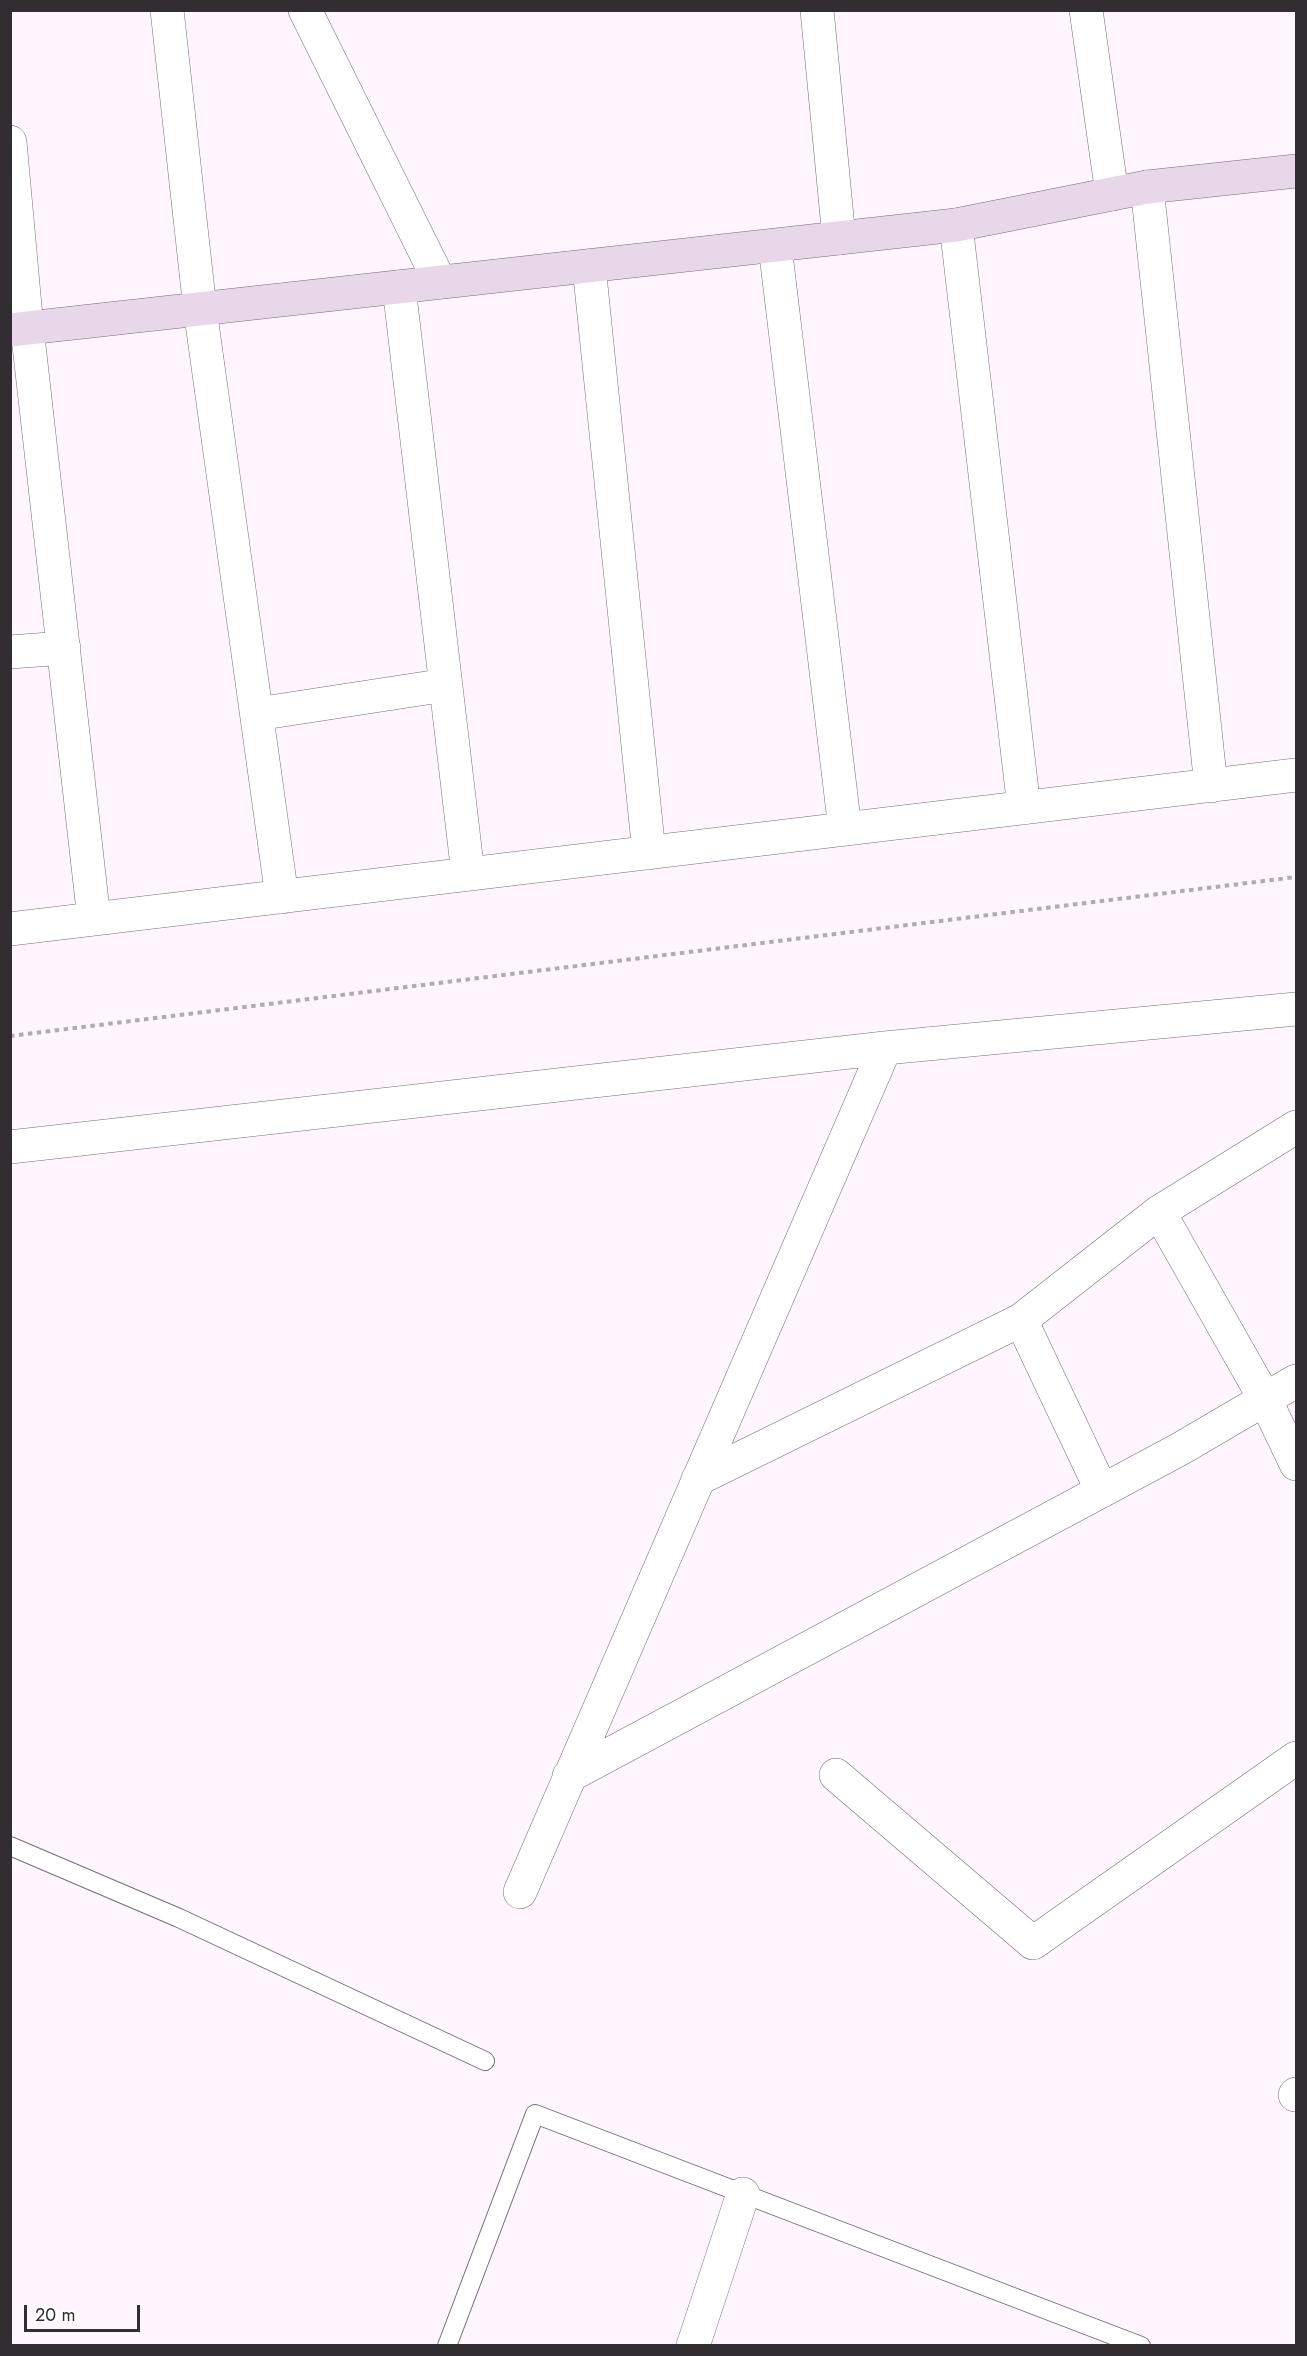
<!DOCTYPE html>
<html>
<head>
<meta charset="utf-8">
<style>
  body { margin:0 }
  #map { position:relative; width:1307px; height:2356px; overflow:hidden; background:#fef5fe; font-family:Jost,sans-serif }
  canvas { display:block }
  .frame { position:absolute; inset:0; border:12px solid #312d31; pointer-events:none }
  .scale { position:absolute; left:24px; top:2305px; width:116px; height:27px; box-sizing:border-box; border:3px solid #312d31; border-top:0; padding-left:8px; font-size:18px; line-height:21px; white-space:nowrap; color:#312d31; -webkit-text-stroke:4px #fff; paint-order:stroke }
</style>
</head>
<body>
<div id="map">
<canvas width="1307" height="2356"></canvas>
<div class="frame"></div>
<div class="scale">20 m</div>
</div>
<script>
const c = document.querySelector('canvas').getContext('2d');
c.lineJoin = 'round';
function stroke(path, color, width, dash) {
  c.strokeStyle = color;
  c.lineWidth = width;
  c.lineCap = dash ? 'butt' : 'round';
  c.setLineDash(dash || []);
  c.stroke(path);
}
const lane = new Path2D(`
  M10 1846 179 1918 485 2061
  M447 2346 535 2114 1141 2346`);
const street = new Path2D(`
  M167 10 200 309 282 897
  M305 10 440 282
  M817 10 839 238
  M1086 10 1112 194
  M10 142 27 328 94 919
  M1147 187 1211 786
  M956 225 1024 808
  M775 246 845 829
  M589 266 649 853
  M399 287 468 874
  M10 652 64 648
  M257 714 446 685
  M10 929 1296 775
  M10 1147 885 1048 1296 1009
  M1159 1212 1265 1399 1296 1464
  M1021 1320 1102 1491
  M698 1479 1021 1320 1159 1212 1296 1127
  M836 1775 1033 1943 1296 1758
  M569 1776 1180 1449 1296 1381
  M520 1892 885 1048
  M1295 2095 1296 2094
  M693 2346 743 2194`);
const secondary = new Path2D(`
  M10 330 956 225 1147 187 1296 171`);
stroke(lane, '#776d77', 20);
stroke(street, '#776d77', 34);
stroke(secondary, '#776d77', 34);
stroke(new Path2D(`
  M10 1036 1296 877`), '#b1aab1', 4, [4.5, 4.5]);
stroke(lane, '#fff', 18);
stroke(street, '#fff', 33);
stroke(secondary, '#e7d7e8', 33);
</script>
</body>
</html>
